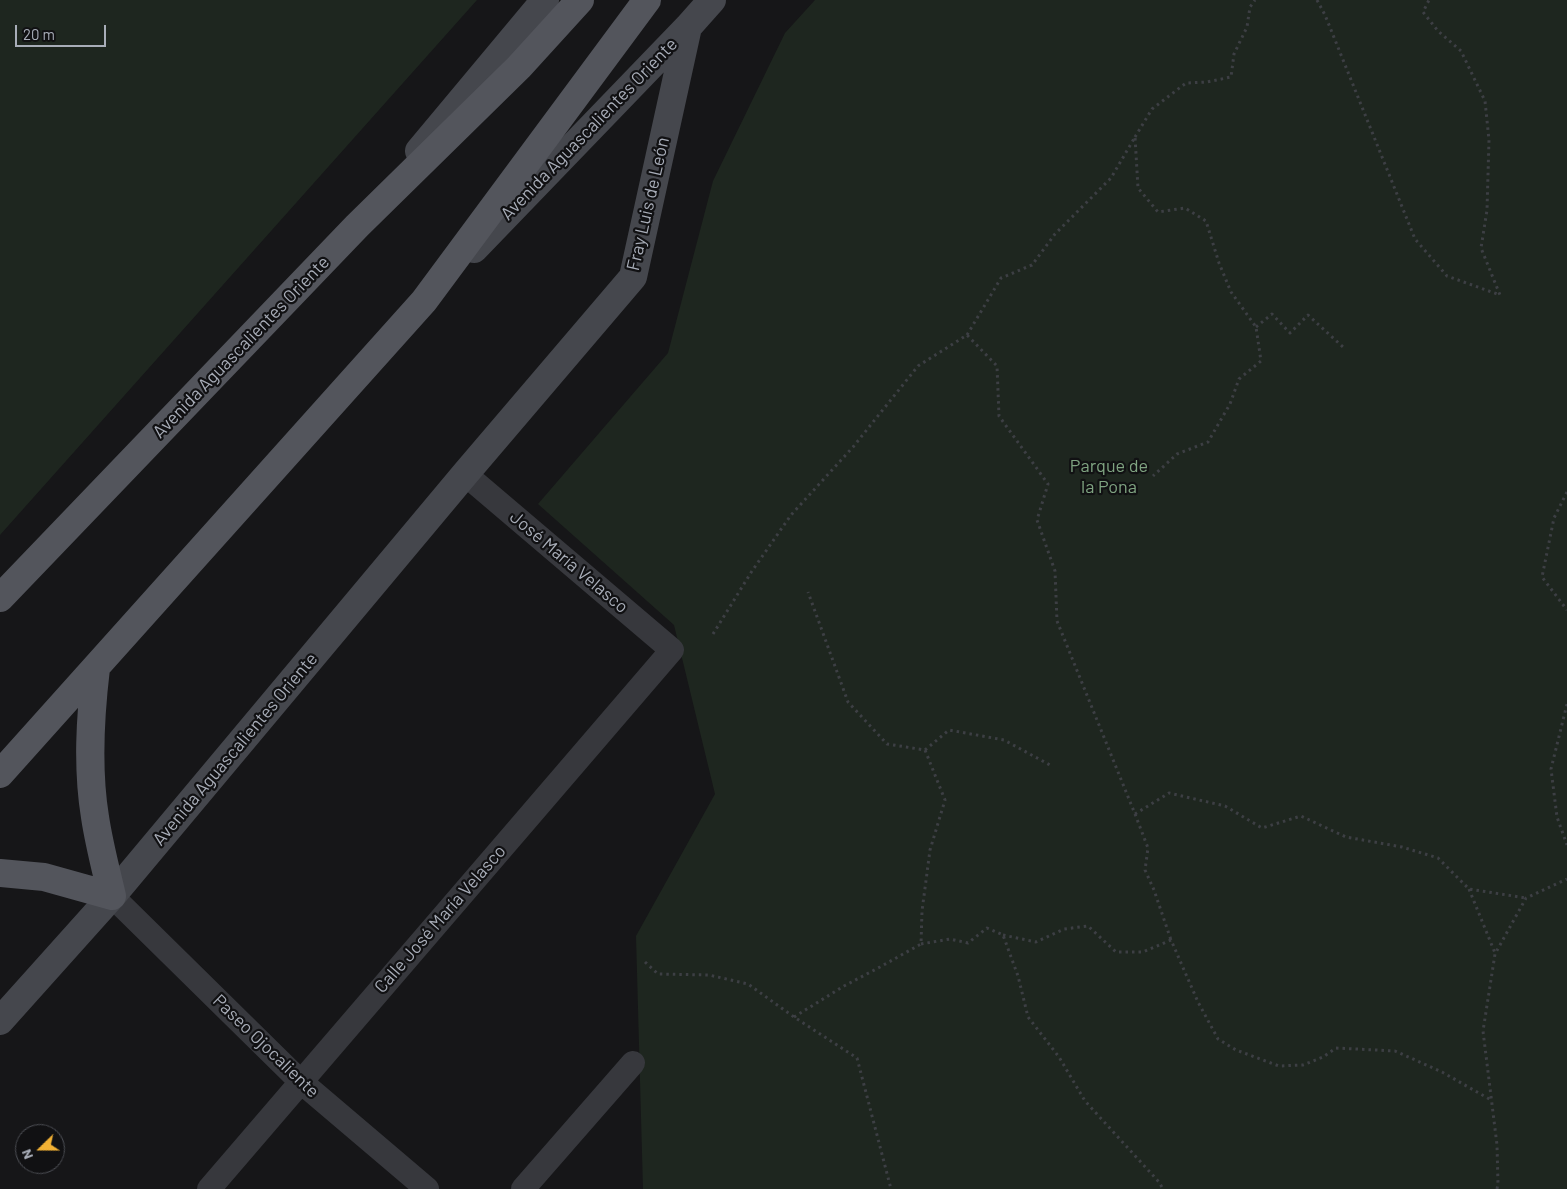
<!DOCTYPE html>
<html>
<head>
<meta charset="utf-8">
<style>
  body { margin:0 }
  #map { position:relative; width:1567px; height:1189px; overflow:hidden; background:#161618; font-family:Barlow,sans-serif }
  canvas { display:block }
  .north { position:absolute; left:15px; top:1124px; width:50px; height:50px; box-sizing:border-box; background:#111113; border:1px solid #4d4f55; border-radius:50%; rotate:248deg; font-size:14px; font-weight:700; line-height:20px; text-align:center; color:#a8adb8 }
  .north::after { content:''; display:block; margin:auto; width:18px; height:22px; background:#f2b134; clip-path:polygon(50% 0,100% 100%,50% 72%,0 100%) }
  .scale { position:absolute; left:15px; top:25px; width:91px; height:22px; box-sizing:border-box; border:2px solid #a8adb8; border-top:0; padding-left:6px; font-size:15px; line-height:18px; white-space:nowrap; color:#a8adb8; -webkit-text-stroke:4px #111113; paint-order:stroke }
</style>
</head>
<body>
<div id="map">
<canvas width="1567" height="1189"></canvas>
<div class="north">N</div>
<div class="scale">20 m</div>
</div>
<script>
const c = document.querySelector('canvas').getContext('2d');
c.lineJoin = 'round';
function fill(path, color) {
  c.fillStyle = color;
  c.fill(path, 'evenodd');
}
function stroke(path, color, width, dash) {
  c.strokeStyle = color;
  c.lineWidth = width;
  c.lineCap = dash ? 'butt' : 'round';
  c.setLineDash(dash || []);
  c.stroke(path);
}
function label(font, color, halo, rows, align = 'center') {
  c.font = font + ' Barlow,sans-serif';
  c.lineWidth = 4.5;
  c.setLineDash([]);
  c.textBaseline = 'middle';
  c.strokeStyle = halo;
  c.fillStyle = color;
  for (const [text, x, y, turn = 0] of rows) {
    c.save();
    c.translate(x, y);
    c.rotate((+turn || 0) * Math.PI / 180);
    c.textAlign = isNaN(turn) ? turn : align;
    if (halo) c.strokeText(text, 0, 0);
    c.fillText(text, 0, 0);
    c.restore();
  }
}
fill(new Path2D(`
  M0 0H477L0 535Z
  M815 0H1567V1189H643L636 936 715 794 674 625 538 504 668 353 713 181 785 33Z`), '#1e261f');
stroke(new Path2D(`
  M1317 0 1325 15 1415 239 1447 276 1500 295 1481 248 1487 210 1489 140 1485 101 1461 51 1438 31 1423 12 1429 0
  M1135 137 1152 109 1186 83 1207 82 1231 77 1234 54 1247 27 1250 7 1255 0
  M1256 327 1272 314 1290 333 1308 315 1343 347
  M967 335 1001 278 1032 265 1055 234 1111 178 1135 137 1138 188 1158 212 1185 208 1206 221 1219 263 1231 292 1256 327 1261 361 1239 379 1230 404 1208 442 1177 454 1153 476
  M1567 492 1554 518 1542 577 1567 610
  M713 634 752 571 791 515 853 447 918 366 967 335 997 366 999 416 1048 484 1037 520 1055 571 1057 621 1135 814 1169 793 1225 806 1262 828 1301 816 1346 837 1402 847 1438 858 1469 889 1526 898
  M1567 704 1551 769 1557 817 1567 845
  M925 750 949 730 1004 740 1050 765
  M1135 814 1148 848 1145 870 1154 890 1171 940
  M1469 889 1495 953
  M1003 935 1036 942 1064 929 1088 926 1116 952H1143L1171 940 1198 1002 1218 1039 1236 1050 1279 1066 1303 1065 1323 1057 1336 1048 1395 1051 1442 1072 1491 1100
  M921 944 950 939 968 943 987 928 1003 935 1018 976 1028 1017 1059 1057 1085 1101 1159 1182 1163 1189
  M645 962 658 974 709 975 748 984 794 1017 857 1058 891 1189
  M794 1017 844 986 880 967 921 944 922 911 930 850 945 800 925 750 887 744 848 702 808 592
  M1497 1189 1498 1184 1497 1145 1483 1031 1495 954 1526 898 1567 879`), '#3d3f44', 3, [2.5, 4]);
stroke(new Path2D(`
  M112 896 300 1081 427 1189
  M209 1189 672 650 465 474
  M523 1189 633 1063`), '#37383d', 24);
stroke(new Path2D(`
  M419 151 545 0
  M474 249 688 27 712 0
  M0 1021 112 896 465 474 633 277 688 27`), '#45474d', 28);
stroke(new Path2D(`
  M0 598 357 226 519 67 580 0
  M0 774 424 301 647 0
  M0 873 44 877 112 896C106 870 99 844 95 817 87 768 90 718 96 668`), '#53555c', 28);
label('18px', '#a8adb8', '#111113', [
  ["Avenida Aguascalientes Oriente",589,129,-46],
  ["Fray Luis de León",648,204,-77],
  ["Avenida Aguascalientes Oriente",241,347,-46],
  ["José María Velasco",569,562,40],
  ["Avenida Aguascalientes Oriente",235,749,-50],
  ["Calle José María Velasco",440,919,-49],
  ["Paseo Ojocaliente",266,1046,44]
]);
label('18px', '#7fa381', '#111113', [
  ["Parque de",1109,466],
  ["la Pona",1109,487]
]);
</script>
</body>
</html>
